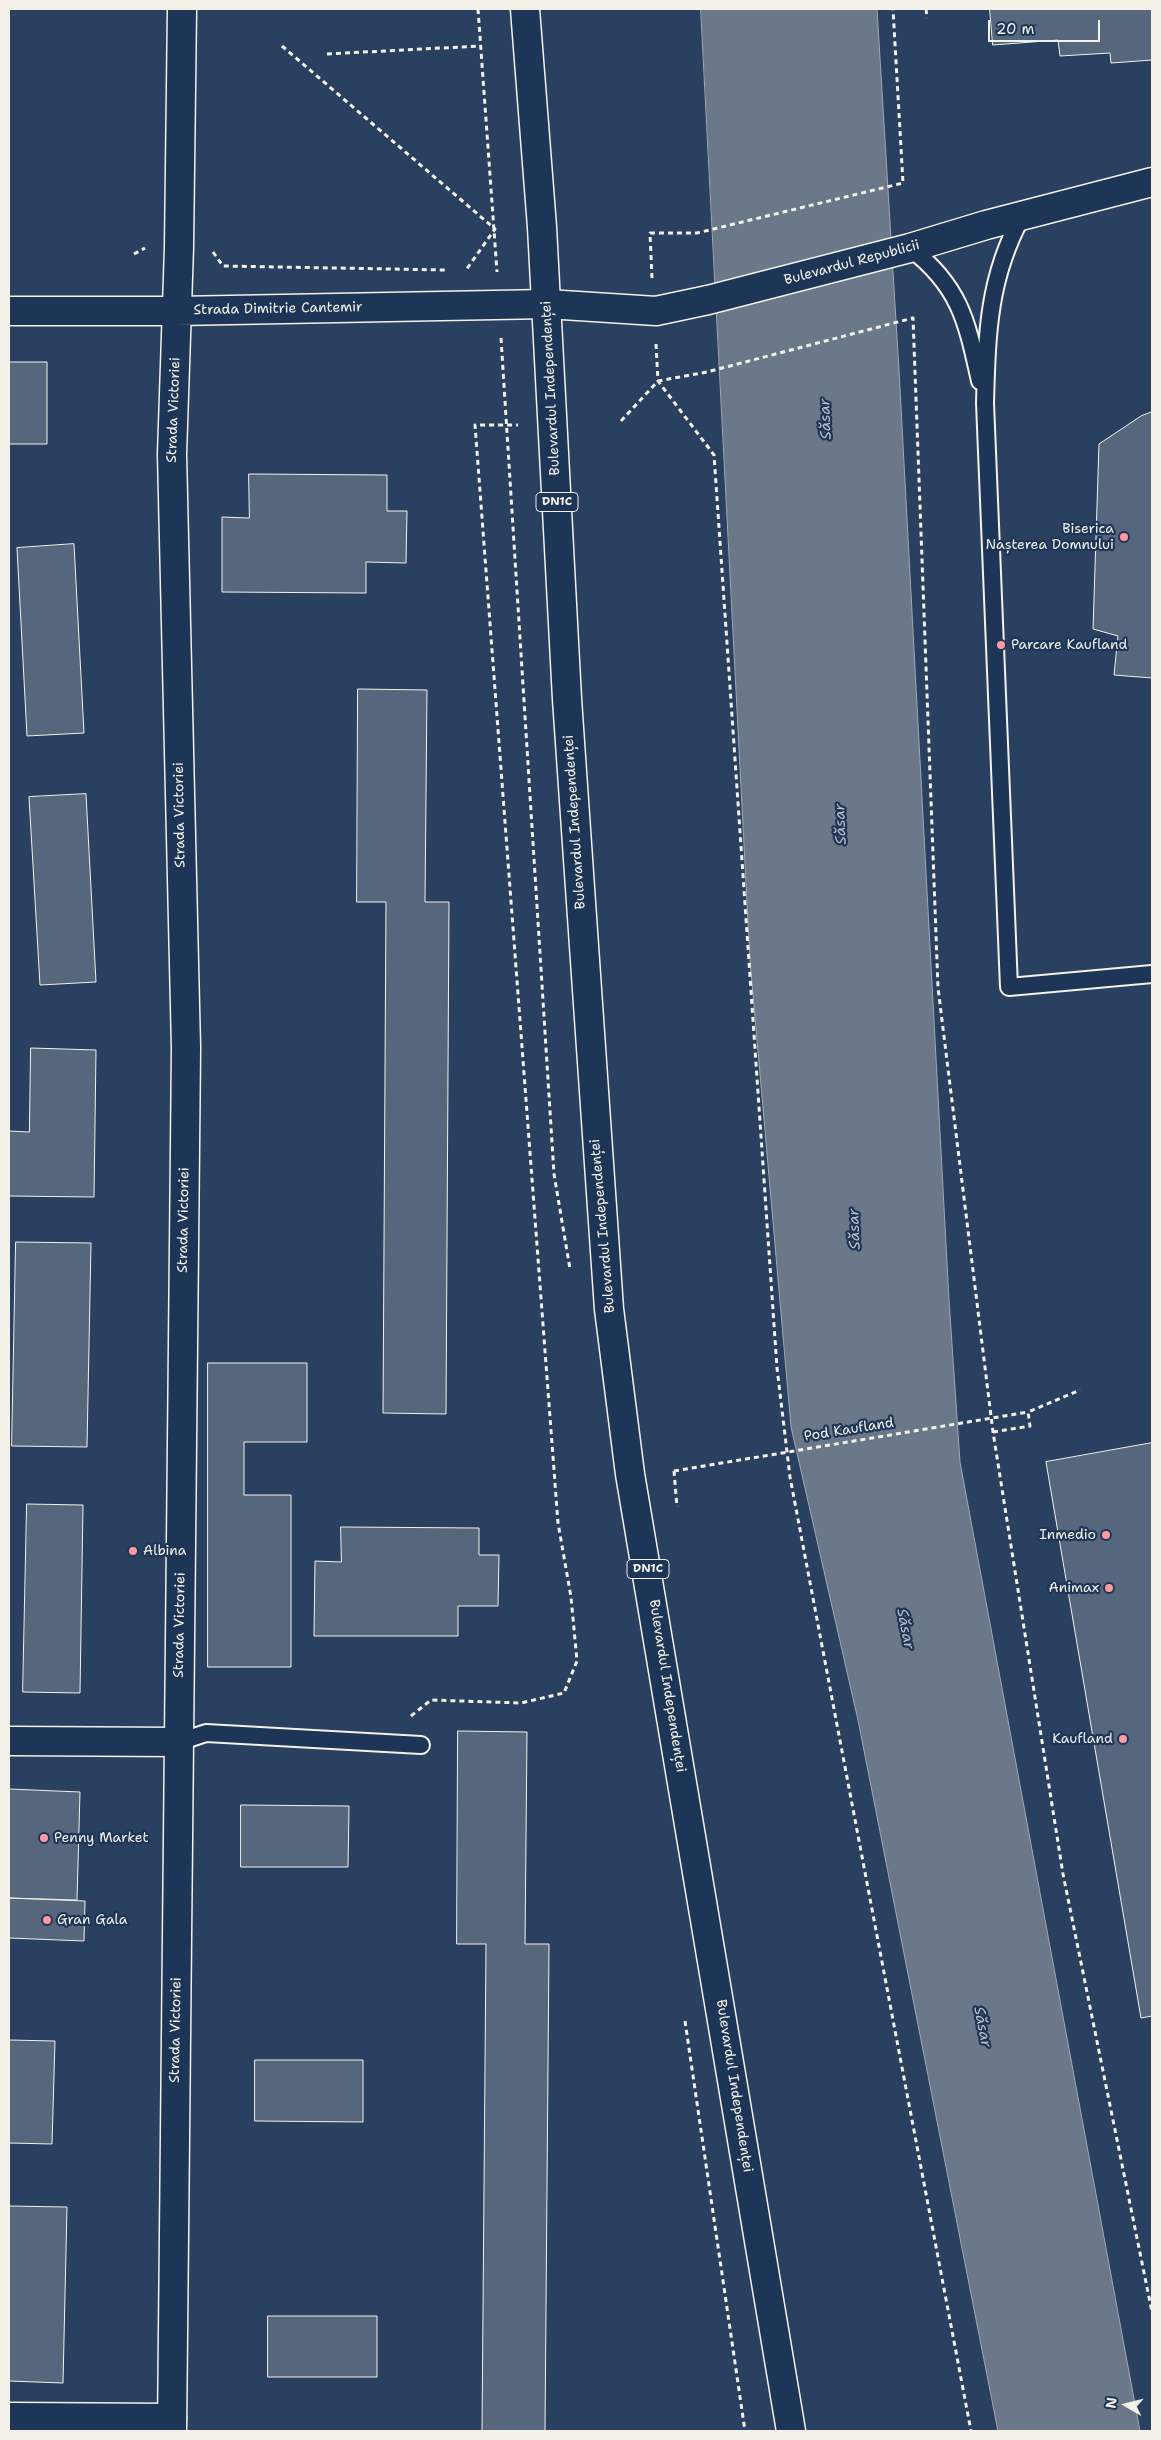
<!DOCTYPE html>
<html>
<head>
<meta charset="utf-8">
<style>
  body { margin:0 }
  #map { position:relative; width:1161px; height:2440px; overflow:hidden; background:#2a4060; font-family:"Shantell Sans",sans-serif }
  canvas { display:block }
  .frame { position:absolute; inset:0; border:10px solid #f4f1e8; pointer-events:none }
  .north { position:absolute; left:1101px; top:2380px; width:50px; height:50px; -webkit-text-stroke:4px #1d3557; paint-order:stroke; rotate:278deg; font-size:14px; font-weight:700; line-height:20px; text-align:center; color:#f4f1e8 }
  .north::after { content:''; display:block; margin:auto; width:18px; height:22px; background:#f4f1e8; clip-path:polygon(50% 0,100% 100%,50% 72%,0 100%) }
  .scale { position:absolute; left:988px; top:20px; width:112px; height:22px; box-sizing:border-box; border:2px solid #f4f1e8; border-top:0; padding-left:6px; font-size:15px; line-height:18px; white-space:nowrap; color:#f4f1e8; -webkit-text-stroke:4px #1d3557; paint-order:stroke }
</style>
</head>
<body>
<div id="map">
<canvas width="1161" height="2440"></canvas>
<div class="frame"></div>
<div class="north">N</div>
<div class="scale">20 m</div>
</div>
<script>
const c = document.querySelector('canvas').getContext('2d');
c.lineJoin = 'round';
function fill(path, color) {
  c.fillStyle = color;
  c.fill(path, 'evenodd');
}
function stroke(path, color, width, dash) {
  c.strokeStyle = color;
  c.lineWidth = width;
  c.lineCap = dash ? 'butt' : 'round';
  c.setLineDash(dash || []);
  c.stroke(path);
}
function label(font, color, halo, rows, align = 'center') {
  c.font = font + ' "Shantell Sans",sans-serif';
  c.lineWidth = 4.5;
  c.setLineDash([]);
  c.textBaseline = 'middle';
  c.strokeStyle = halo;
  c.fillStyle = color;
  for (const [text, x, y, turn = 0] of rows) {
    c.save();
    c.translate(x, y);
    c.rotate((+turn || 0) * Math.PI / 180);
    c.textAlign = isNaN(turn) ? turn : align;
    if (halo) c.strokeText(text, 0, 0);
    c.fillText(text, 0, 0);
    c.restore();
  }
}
const water = new Path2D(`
  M701 9H877L899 370 949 1300 960 1462 1140 2431H998L858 1720 791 1427 750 960Z`);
fill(water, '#6a788a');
stroke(water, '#a1a8b0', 1);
const building = new Path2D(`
  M990 9H1152V60L1111 63 1110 53 1060 56 1058 40 993 45Z
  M9 362H47V444H9Z
  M1152 412V678L1114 675 1118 636 1093 629 1099 444 1141 416Z
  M249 474 387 475V511H407L406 563 366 562V593L222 592V517L249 518Z
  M74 544 84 733 27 736 17 548Z
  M358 689 427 690 425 902H449L446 1414 383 1413 386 902H357Z
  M86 794 96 982 40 985 29 797Z
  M31 1048 96 1050 94 1197 9 1196V1131L29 1132Z
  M16 1242 91 1243 87 1447 12 1446Z
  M208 1363H307V1442H244V1495H291V1667H208Z
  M1152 1443V2016L1141 2018 1046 1462Z
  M27 1504 83 1505 80 1693 23 1692Z
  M341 1527 479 1528V1555H499L498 1606H458V1636H314L315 1561 341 1562Z
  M458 1731 527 1732 525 1944H549L545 2431H482L486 1944H457Z
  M9 1789 80 1792 77 1900 9 1898Z
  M241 1805 349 1806 348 1867H241Z
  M9 1884V1898L85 1901 84 1941 9 1938Z
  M9 2040 55 2041 52 2144 9 2143Z
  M255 2060H363V2122L255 2121Z
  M9 2206 67 2207 63 2383 9 2381Z
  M268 2316H377V2377H268Z`);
fill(building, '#56677d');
stroke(building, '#f4f1e8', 1);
const service = new Path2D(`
  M1022 216C988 278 987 334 985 403L1009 987 1152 974
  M910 248C960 286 967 322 980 381
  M179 1742 206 1733 421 1745`);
const minor = new Path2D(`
  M9 311H177
  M9 1741 179 1742
  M9 2417 172 2418`);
const tertiary = new Path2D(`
  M177 311 547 304 656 311 708 300 910 248 986 225 1152 182
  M172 2431 186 1048 172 454 179 247 182 9`);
const primary = new Path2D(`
  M525 9 542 227 567 699 609 1309 630 1474 791 2431`);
stroke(service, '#f4f1e8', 20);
stroke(minor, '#f4f1e8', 31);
stroke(tertiary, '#f4f1e8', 31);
stroke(primary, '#f4f1e8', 31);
stroke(new Path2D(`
  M478 9 497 272
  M926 9 927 18
  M282 46 495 229 466 270
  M327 54 480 46
  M213 252 223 266 445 270
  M134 254 145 248
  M652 278 650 233H697L903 183 893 9
  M501 338 554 1174 570 1269
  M656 344 658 381 714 455 777 1368 790 1477 971 2431
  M621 421 658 381 707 372 913 318 938 988 993 1432 1063 1874 1152 2312
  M993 1432 1030 1426 1028 1412 1080 1390
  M674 1471 677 1507
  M411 1716 431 1700 521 1703 564 1693 577 1661 571 1597 558 1523 475 425H518
  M685 2021 745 2431`), '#f4f1e8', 3, [5, 4]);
stroke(service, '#1d3557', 16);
stroke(minor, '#1d3557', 28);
stroke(tertiary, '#1d3557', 28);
stroke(primary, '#1d3557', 28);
stroke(new Path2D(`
  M674 1471 1028 1412`), '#f4f1e8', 3, [5, 4]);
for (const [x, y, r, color] of [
  [1124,537,5,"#ff9aa2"],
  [1001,645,5,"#ff9aa2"],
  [1106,1535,5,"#ff9aa2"],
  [133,1551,5,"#ff9aa2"],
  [1109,1588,5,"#ff9aa2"],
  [1123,1739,5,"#ff9aa2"],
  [44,1838,5,"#ff9aa2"],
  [47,1920,5,"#ff9aa2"]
]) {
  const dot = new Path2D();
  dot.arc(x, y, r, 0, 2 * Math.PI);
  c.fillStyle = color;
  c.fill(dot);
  stroke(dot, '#1d3557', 2);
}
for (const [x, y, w] of [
  [557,502,42],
  [648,1569,42]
]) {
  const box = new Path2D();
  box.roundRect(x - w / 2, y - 9.5, w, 19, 4);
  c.fillStyle = '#1d3557';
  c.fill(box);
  stroke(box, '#f4f1e8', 1);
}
label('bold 12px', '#f4f1e8', null, [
  ["DN1C",557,502],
  ["DN1C",648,1569]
]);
label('14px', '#f4f1e8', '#1d3557', [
  ["Bulevardul Republicii",852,263,-15],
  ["Strada Dimitrie Cantemir",278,309,-1],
  ["Bulevardul Independenței",551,388,-93],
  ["Strada Victoriei",174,410,-88],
  ["Strada Victoriei",180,815,-91],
  ["Bulevardul Independenței",575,822,-94],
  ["Strada Victoriei",184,1220,-89],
  ["Bulevardul Independenței",603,1226,-95],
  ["Pod Kaufland",849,1430,-9],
  ["Strada Victoriei",180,1625,-89],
  ["Bulevardul Independenței",667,1686,81],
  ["Strada Victoriei",176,2030,-89],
  ["Bulevardul Independenței",734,2086,81]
]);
label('14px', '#f4f1e8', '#1d3557', [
  ["Biserica",1114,529],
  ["Nașterea Domnului",1114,545],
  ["Parcare Kaufland",1011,645,"left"],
  ["Inmedio",1096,1535],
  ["Albina",143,1551,"left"],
  ["Animax",1099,1588],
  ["Kaufland",1113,1739],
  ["Penny Market",54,1838,"left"],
  ["Gran Gala",57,1920,"left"]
], 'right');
label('italic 15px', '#bdc1c2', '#1d3557', [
  ["Săsar",826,419,-92],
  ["Săsar",841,824,-92],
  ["Săsar",855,1229,-92],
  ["Săsar",905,1629,79],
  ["Săsar",982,2027,79]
]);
</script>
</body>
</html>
